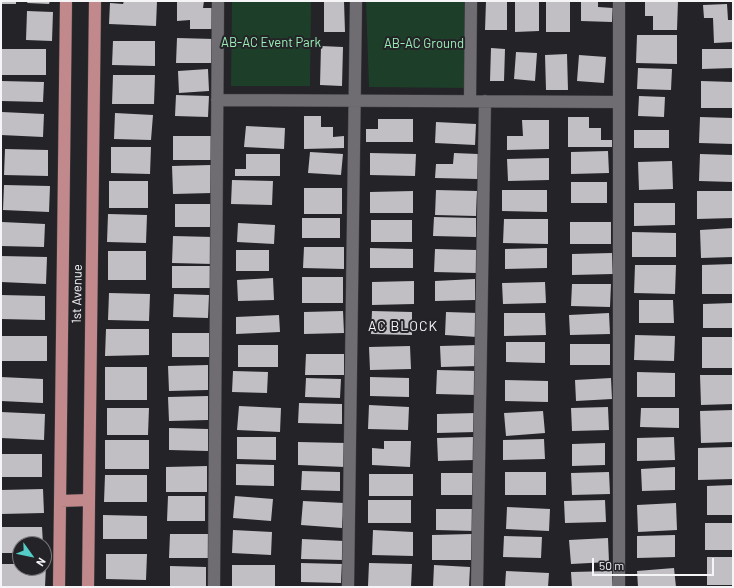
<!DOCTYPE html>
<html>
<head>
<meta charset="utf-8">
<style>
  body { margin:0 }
  #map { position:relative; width:734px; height:588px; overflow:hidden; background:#242327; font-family:Barlow,sans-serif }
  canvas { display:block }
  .frame { position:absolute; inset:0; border:2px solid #f5f4f7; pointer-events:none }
  .north { position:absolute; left:12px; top:536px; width:40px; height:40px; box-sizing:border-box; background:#242327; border:1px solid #78777a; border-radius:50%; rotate:123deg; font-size:11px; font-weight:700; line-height:16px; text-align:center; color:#f5f4f7 }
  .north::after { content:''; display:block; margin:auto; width:14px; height:18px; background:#54cdc8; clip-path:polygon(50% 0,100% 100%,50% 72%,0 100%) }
  .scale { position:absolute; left:592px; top:558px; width:122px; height:18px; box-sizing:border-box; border:2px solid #f5f4f7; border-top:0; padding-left:5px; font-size:12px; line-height:14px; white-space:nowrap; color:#f5f4f7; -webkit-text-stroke:3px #242327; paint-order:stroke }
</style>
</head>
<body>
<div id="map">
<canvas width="734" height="588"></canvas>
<div class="frame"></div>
<div class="north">N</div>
<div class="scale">50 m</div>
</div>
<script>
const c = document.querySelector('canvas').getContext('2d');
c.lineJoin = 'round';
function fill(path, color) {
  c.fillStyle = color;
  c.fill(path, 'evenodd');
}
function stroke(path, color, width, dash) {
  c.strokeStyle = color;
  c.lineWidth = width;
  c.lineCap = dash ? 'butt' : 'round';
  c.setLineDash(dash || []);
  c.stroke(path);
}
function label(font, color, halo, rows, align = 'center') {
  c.font = font + ' Barlow,sans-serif';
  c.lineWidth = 4;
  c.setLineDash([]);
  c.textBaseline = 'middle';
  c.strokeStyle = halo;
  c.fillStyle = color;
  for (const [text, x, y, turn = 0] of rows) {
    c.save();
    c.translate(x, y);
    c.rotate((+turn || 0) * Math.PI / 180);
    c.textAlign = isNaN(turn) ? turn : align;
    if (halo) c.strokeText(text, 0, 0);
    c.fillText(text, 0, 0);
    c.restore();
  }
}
fill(new Path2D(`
  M232 1H311L310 86H231Z
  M366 1H471L470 88 369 87Z`), '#1d3f29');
fill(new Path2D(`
  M1 1H16V4H1Z
  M28 1H50L49 4 27 3Z
  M124 1H157L156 26 109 24 110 3 123 4Z
  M177 1H204L203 8H215V29H190V20L177 21Z
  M324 1H344L345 32H324Z
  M486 1H507V30H485Z
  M515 1H539V31L515 32Z
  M546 1H570V32H546Z
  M581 1H598V7L613 8 612 22 581 21Z
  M645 1H678L677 30H653V16H645Z
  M727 4 728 20H733V42L714 43 713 18H704L703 5Z
  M27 11 53 12 52 41 26 40Z
  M637 35H677V64L636 63Z
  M177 38 214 39 213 63H176Z
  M113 41H155V66L112 65Z
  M321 46 343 47 342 86 320 85Z
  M491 48 505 49 504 81H490Z
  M2 49H46V75H1Z
  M702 49H733V68L702 69Z
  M516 52 537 53 535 81 514 79Z
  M567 54 568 90H546L545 55Z
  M579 55 606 57 604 83 577 81Z
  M638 68 672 69 671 90 637 89Z
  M208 69 209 91 179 93 178 71Z
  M113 75H155L154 104H112Z
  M1 81 44 82 43 102 1 101Z
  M701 81 733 82V108H701Z
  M176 95 209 96 208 117 175 116Z
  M639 96 665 97 664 117 638 116Z
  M2 112 44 114 43 137 1 135Z
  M115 113 153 115 151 140 114 139Z
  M304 116H321V127H333V137L344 136V148L304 149Z
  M568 117H589V128H601V140H612V147H568Z
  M700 117 733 118V144L699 143Z
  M378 119H413V142H366V129H378Z
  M522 120H549V149L507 150V136H523Z
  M436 122 476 124 475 145 435 143Z
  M246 126 285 128 284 149 244 147Z
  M634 130H669V148H634Z
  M173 136H214V160H173Z
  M111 147H151L150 174 111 173Z
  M5 149 48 150V176L4 175Z
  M608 151 609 173 571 174V152Z
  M310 152 343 154 341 175 308 173Z
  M370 153 416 154 415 176 370 175Z
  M454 153 478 154V179L435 178 436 164H453Z
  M246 154H280V176H235V169H246Z
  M700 154 733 155V182L699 181Z
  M549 158V180L508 181 507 159Z
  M672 161 673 189 639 190 638 162Z
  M211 165 212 193 173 194 172 166Z
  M232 180 273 181 272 205 231 204Z
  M109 181H148V208H109Z
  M571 182H607V203H571Z
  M4 185 50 186 49 212 3 210Z
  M304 188H342V214H304Z
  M436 190 477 191 476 216 435 215Z
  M502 190H547V212L502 211Z
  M413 191V213H370V192Z
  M697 191H733V218L697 219Z
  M634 203H675V225L634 226Z
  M175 204H212V227H175Z
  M108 214 147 215 146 243 107 242Z
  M434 217 476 218V237L433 236Z
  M302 218H340V238H302Z
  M504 219H548V244L503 243Z
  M371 220H412V242H371Z
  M2 222 45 224 44 247 1 246Z
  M570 222H611V244H570Z
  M238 223 275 225 274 244 237 242Z
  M733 228V257L701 258 700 230Z
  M632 232 676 233V257H632Z
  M173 236 213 237V264L172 263Z
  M304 247H344V269L303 268Z
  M370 248 413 249V268H370Z
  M547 248V268L505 269V249Z
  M435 249 477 250 476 273 434 272Z
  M236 250H269V271H236Z
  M108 251H146V280H108Z
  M612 253 613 274 572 275V254Z
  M1 256 47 257 46 284 1 282Z
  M733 264V294H702V265Z
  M635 265H676L675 294 634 293Z
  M172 266H210L211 288H172Z
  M302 277H343V303H302Z
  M273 278 274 300 238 301 237 280Z
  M475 279V300L435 301V281Z
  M414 281V304L372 305V282Z
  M545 282 546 303 503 304 502 283Z
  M572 284H611L610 307 571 306Z
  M109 293 150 294 149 321 108 320Z
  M174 294 209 295 208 318 173 317Z
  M1 295 45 296V320L1 319Z
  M639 300H673L674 323H639Z
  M733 303V328H703V304Z
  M343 311 344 333 304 334V312Z
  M372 311 412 312V335L371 334Z
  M446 312 478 313 477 337 445 335Z
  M504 313H545L546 335 504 336Z
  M609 313 610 334 570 335 569 315Z
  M279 315 280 332 236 334V317Z
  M106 329H149V355L105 356Z
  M172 333H209V357H172Z
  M635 335 675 336 674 361 634 360Z
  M1 336H47V361H1Z
  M702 337H733V368H702Z
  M506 342H545V363L506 362Z
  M570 344H610V365H570Z
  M238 345H278V367H238Z
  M478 345V366L441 367 440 346Z
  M410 346 411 369 370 370 369 347Z
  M306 354H344V375H305Z
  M208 365V390L169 391 168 366Z
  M105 367H147V400H105Z
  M437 370 477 371 476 395 436 394Z
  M233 371 268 372 267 393 232 392Z
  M637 372 675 373V397H637Z
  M700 375H733V404L701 405Z
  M1 377 43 379V403L1 401Z
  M370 377 409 378V397L370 396Z
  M306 378 341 379 340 398 305 397Z
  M611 378 612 399 576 401 575 380Z
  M505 380 548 381V402L505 401Z
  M208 396V420L169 421 168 397Z
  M299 403 342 404V424L298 423Z
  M369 405 409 407 408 430 368 429Z
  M239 406 281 408 280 432 237 430Z
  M608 407 609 430 572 431 571 408Z
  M107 408H149L148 435H107Z
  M641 408H679V428L640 427Z
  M733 410V442L701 443 700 411Z
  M543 411 545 433 506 436 504 413Z
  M1 412 45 414 44 440 1 438Z
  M476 413V432L437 433V414Z
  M169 428 208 429V451L169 450Z
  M237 437H276V460L237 459Z
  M474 437 475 460 438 461 437 438Z
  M674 437 675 460 637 461V438Z
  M544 439 545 459 503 460V440Z
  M105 440H149V469H105Z
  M384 441H411L410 467 372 465V448L384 449Z
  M298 442 346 443 345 467 298 465Z
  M605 443V465L572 466V444Z
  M733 447V479L698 480V448Z
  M1 454H42V477H1Z
  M236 464 274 465V486L236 485Z
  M207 466V492H166V467Z
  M675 467V490L642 491 641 469Z
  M302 471 340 472V491L301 490Z
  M505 472H546V495H505Z
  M609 472 610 494 572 495 571 473Z
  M441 473H476V495H441Z
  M369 474H413V496H369Z
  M105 475H147V502H104Z
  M733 485V515H707V486Z
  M43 489 44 513 1 514V490Z
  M168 496H205V521H167Z
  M235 496 273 499 271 521 233 518Z
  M368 500H411V523H368Z
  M605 500 606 522 565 523 564 501Z
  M303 501 344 503 342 528 301 525Z
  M676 503 677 530 638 532 637 505Z
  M507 507 550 509 549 531 506 529Z
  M436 509H476L475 531 436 530Z
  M103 515 147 516V539H103Z
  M705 523H733V550H705Z
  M1 527H42L43 544H20V553H1Z
  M233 530 272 532 271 555 232 553Z
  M373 530 413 532V556L372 555Z
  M170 534H208V558H169Z
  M472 534V560H432V535Z
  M675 535V557L637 558V536Z
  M504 536 542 537 541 558 503 557Z
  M608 538 609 562 571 564 569 540Z
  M302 539 344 541V560L301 559Z
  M106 554H147L146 580 106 579Z
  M707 557H733V585H707Z
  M301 563 342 564 341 583 301 582Z
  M369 563 412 564 411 587 368 586Z
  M1 564H20V568H44V565H46L45 587H1Z
  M232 565H275V587H232Z
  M434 565 470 567 469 587H433Z
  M170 566 206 567V587H170Z
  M674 568 676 587H638L637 571Z
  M506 571 549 573 548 587H505Z
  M612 571 613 587H572L571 572Z`), '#c1bfc4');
const minor = new Path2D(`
  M619 1V587
  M217 100 619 102
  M470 101 471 1
  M214 587 218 1
  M348 587 356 1
  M477 587 485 101`);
const major = new Path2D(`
  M60 501 89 500
  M59 587 66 1
  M88 587 95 1`);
stroke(minor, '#403f42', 13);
stroke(major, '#403f42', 13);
stroke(minor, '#6f6d72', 12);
stroke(major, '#c1898c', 12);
label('13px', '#98eeb4', '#242327', [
  ["AB-AC Event Park",271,43],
  ["AB-AC Ground",424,44]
]);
label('13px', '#f5f4f7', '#242327', [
  ["1st Avenue",77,294,-89]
]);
c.letterSpacing = '1px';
label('14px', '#f5f4f7', '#242327', [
  ["AC BLOCK",403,326]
]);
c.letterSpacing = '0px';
</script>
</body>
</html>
